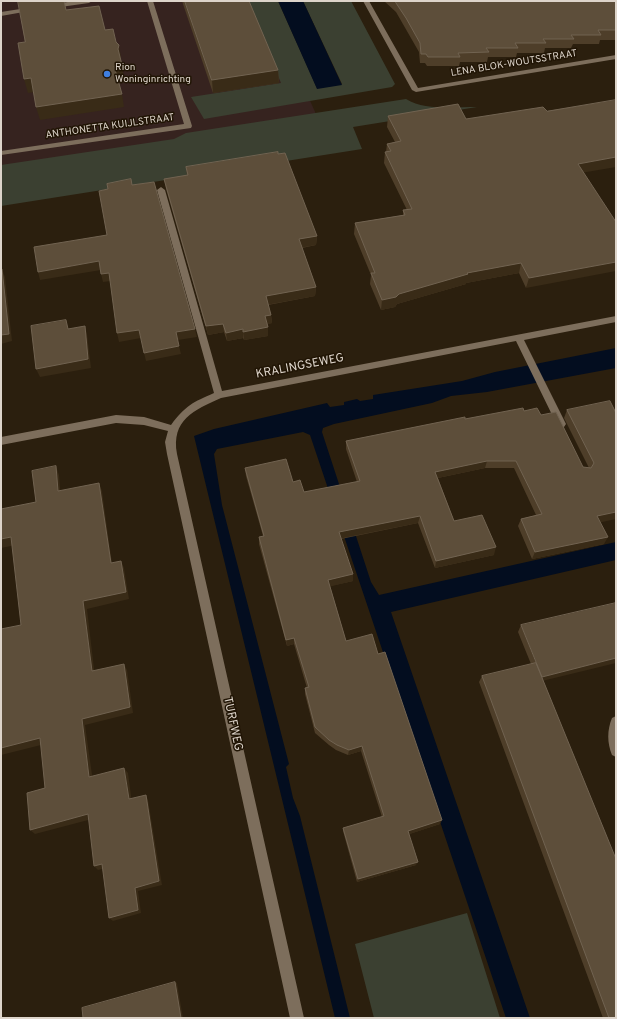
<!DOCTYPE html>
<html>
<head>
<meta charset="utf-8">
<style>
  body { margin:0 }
  #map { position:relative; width:617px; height:1019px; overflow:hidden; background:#2b1f0e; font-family:Overpass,sans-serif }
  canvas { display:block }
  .frame { position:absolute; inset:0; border:2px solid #ddd4ca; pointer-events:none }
</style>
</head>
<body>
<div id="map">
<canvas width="617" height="1019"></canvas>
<div class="frame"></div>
</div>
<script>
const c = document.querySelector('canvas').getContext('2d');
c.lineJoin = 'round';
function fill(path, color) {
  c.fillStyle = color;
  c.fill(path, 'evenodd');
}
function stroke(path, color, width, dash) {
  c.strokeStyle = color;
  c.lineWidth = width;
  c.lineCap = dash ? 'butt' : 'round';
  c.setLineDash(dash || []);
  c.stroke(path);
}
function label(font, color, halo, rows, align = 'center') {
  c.font = font + ' Overpass,sans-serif';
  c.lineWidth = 3;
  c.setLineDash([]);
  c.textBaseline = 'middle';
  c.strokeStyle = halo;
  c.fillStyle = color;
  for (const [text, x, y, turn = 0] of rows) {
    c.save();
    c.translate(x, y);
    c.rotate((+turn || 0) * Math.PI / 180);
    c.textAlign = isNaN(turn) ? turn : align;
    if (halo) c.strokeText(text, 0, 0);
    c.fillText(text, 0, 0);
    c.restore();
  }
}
fill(new Path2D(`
  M1 1H265L321 125 1 170Z`), '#36231f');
fill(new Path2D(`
  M248 1H278L317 88 342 84 303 1H351L395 84 392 87 204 119 191 97 281 83Z
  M406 99C426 111 454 107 477 107L353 127 362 149 1 206V165L174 139 186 133Z
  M467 913 500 1018H374L355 944Z`), '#3b4031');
fill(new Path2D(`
  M278 1H303L342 85 317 89Z
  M616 348V368L487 392 451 396 432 403 334 424 323 428 322 432 371 582 379 595 616 542V560L391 612 530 1018H506L310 435 303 432 217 449 214 454 222 505 289 764 286 767 293 798 300 816 350 1018H335L194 436 214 429 327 403 330 407 344 405V402L357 399 360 401 373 399V395L462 381 495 372Z`), '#030d1f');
fill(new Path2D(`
  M75 1H92L89 3 53 8 50 6 53 4Z
  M147 1H153L192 126 191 128 1 155V151L184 124Z
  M363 1H369L418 88 616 55V59L416 92 412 90Z
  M33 7 35 8V10L1 16V12Z
  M161 187 165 190 222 391 616 316V322L524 340 566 424 564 427H558L516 341 221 398C194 410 171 420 177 454L304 1018H290L167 454 165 442 168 431 144 425 116 423 1 445V437L116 415 144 417 171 425C185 406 193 402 214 393L157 190Z
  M616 716V757L612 755C607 743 607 730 612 718Z`), '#7d6e5c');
fill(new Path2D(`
  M182 1H249L278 70 279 83 213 93Z
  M384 1H616V40H600L599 44H573L571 48H545L544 53H517L516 57H488L487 62H460L459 66H427L425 63H420L419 52 396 12Z
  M388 116 466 119 584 173 526 288 519 273 466 283V284L397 304 395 307 381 310 370 284 371 275 354 234 355 223 403 215V210H407L384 163 385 152H386L387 144 395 142 387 127Z
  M186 167 317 236 316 245 302 248 316 287 315 296 268 305 271 315 272 323 267 324 268 336 244 340 243 338 227 341 224 332 208 335 166 189 164 179 187 176Z
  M610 401 600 522 604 544 532 559 518 526 521 519 536 515 514 468H485L438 478 454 521 494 555 435 568 418 523 341 539 353 581 330 586 346 641 378 654 440 824 409 834 416 865 357 882 343 831V828L382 817 361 751 348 755 336 750 329 745 315 733 305 694V688H307L294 644 287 646 259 544V537L263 536 246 476 245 468 293 482 304 492 357 482 346 449V441L465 419 524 411 541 415 583 467 589 468 564 418 567 410Z
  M521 625 543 681 616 1018H603L479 682 482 676 531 664 518 632Z`), '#4e3e29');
fill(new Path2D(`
  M119 45 121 58 120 63 118 49Z
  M122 65 124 78 117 79 114 66Z
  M278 70 279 83 213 93 212 80Z
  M31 78 35 92 28 93 24 79Z
  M122 94 124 107 40 120 36 107Z
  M616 157V167L575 174 578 164Z
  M317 236 316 245 299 248V239Z
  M99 261 101 270 40 280 38 272Z
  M616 262V271L526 288 529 278Z
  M521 263 519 273 466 283V284L397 304 395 307 381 310 382 300 399 294 467 273Z
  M2 269 5 277 12 341 1 344Z
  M109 273 111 281 103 282 101 274Z
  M316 287 315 296 266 305V296Z
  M271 315 272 323 265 325V316Z
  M223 324 224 332 208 335 206 326Z
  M85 326 87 334 91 368 40 377 36 369Z
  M268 327V336L244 340 243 332Z
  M195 329 197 337 178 340 176 332Z
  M243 329V338L227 341 226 333Z
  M139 330 141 338 119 342 117 333Z
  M179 346 181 354 146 361 144 353Z
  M487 461 485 468 433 479 435 472Z
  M56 466 59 475 61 499 58 491Z
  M99 483 102 491 113 571 111 563Z
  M616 512V519L593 524 597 516Z
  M420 516 418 523 338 539 339 532Z
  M11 537 16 545 1 548V539Z
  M608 537 604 544 532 559 535 552Z
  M496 547 494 555 435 568 436 561Z
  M121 561 124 568 129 599 87 609 95 677 92 671 83 601Z
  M353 574V581L328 587V580Z
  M294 638V644L287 646 286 640Z
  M616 658V663L538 682 542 677Z
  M124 664 127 670 133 713 85 725 93 782 89 777 82 719Z
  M40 738 45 744 1 755V748Z
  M362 746 361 751 348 755 349 750Z
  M124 768 128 773 132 803 129 799Z
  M146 795 148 800 162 885 138 891 141 913 113 921 109 918 135 888Z
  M88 814 92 819 35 834 30 830Z
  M442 820 440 824 407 835 408 831Z
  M418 862 416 865 357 882 358 879Z
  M102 864 106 868 98 870 94 866Z
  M175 982 177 983 183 1018H181Z`), '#392b17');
const building = new Path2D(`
  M18 1H64L66 10 99 6 105 30 113 29 116 42 119 45 118 49 122 65 114 66 122 94 36 107 31 78 24 79 18 43 25 42Z
  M185 1H249L278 70 212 80Z
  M395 1H616V30H598L601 35H571L574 39H543L546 43H515L518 48H486L489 52 458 53 460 57H428L426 54H421L420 43 406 18 396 3Z
  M616 100V157L578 164 616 222V262L529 278 521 263 467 273 468 274 399 294 396 297 382 300 371 273H375L355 223 405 215 403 210 412 209 385 152 391 151 387 144 401 141 388 116 458 104 466 119 543 107 547 111Z
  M278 152V154L285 153 317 236 299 239 316 287 266 296 271 315 265 316 268 327 243 332V329L226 333 223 324 206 326 164 179 188 175 186 167Z
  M131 179 132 185 154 182 195 329 176 332 179 346 144 353 139 330 117 333 109 273 101 274 99 261 38 272 34 247 107 235 99 191 108 189 107 184Z
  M1 269H2L9 334 1 335Z
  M66 320 68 329 85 326 88 359 36 369 31 326Z
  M610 401 616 413V512L597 516 608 537 535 552 521 519 542 514 516 461H487L435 472 454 521 482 515 496 547 436 561 420 516 339 532 353 574 328 580 346 641 372 634 378 654 385 652 442 820 408 831 418 862 358 879 343 828 384 816 362 746 349 750 337 745 329 740 315 727 305 688 309 687 294 638 286 640 259 537 264 536 245 468 286 459 293 482 300 480 304 492 360 481 346 441 465 417V419L523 408 524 411 537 408 541 415 556 412 583 467 591 468 594 463 567 410Z
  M56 466 58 491 99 483 111 563 121 561 126 592 83 601 92 671 124 664 130 707 82 719 89 777 124 768 129 799 146 795 159 881 135 888 138 910 109 918 102 864 94 866 88 814 30 830 27 793 45 788 40 738 1 748V629L21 625 11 537 1 539V509L36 502 32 471Z
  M616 603V658L542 677 521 625Z
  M536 663 616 859V1018H609L482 676Z
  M175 982 181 1018H83L82 1008Z`);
fill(building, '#5d4e3a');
stroke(building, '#716351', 1);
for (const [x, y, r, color] of [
  [107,74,4,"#3f7fe0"]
]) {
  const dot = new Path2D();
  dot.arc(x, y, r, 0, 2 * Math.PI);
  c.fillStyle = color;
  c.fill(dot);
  stroke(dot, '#211505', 1.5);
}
label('10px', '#ddd4ca', '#211505', [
  ["LENA BLOK-WOUTSSTRAAT",514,64,-9],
  ["ANTHONETTA KUIJLSTRAAT",110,127,-8]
]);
label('10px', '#ddd4ca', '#211505', [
  ["Rion",115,68],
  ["Woninginrichting",115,80]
], 'left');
label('12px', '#ddd4ca', '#211505', [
  ["KRALINGSEWEG",300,367,-11],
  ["TURFWEG",232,724,78]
]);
</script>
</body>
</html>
